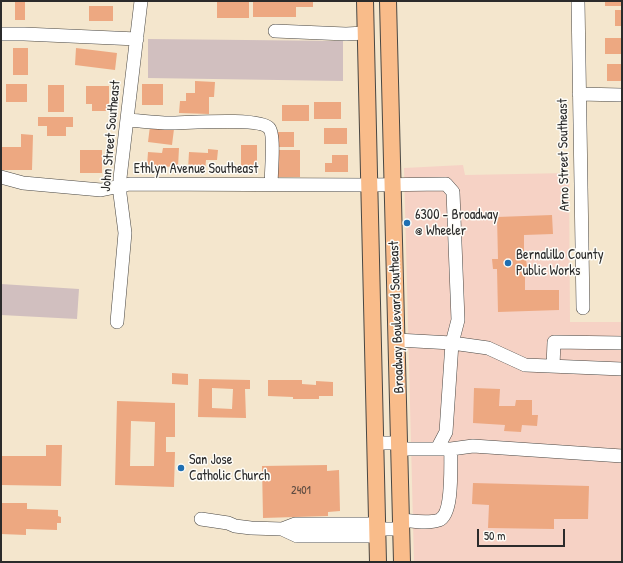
<!DOCTYPE html>
<html>
<head>
<meta charset="utf-8">
<style>
  body { margin:0 }
  #map { position:relative; width:623px; height:563px; overflow:hidden; background:#f4e6cd; font-family:"Patrick Hand",sans-serif }
  canvas { display:block }
  .frame { position:absolute; inset:0; border:2px solid #2b2b2b; pointer-events:none }
  .scale { position:absolute; left:477px; top:529px; width:88px; height:18px; box-sizing:border-box; border:2px solid #2b2b2b; border-top:0; padding-left:5px; font-size:12px; line-height:14px; white-space:nowrap; color:#2b2b2b; -webkit-text-stroke:3px #fdfcf7; paint-order:stroke }
</style>
</head>
<body>
<div id="map">
<canvas width="623" height="563"></canvas>
<div class="frame"></div>
<div class="scale">50 m</div>
</div>
<script>
const c = document.querySelector('canvas').getContext('2d');
c.lineJoin = 'round';
function fill(path, color) {
  c.fillStyle = color;
  c.fill(path, 'evenodd');
}
function stroke(path, color, width, dash) {
  c.strokeStyle = color;
  c.lineWidth = width;
  c.lineCap = dash ? 'butt' : 'round';
  c.setLineDash(dash || []);
  c.stroke(path);
}
function label(font, color, halo, rows, align = 'center') {
  c.font = font + ' "Patrick Hand",sans-serif';
  c.lineWidth = 3;
  c.setLineDash([]);
  c.textBaseline = 'middle';
  c.strokeStyle = halo;
  c.fillStyle = color;
  for (const [text, x, y, turn = 0] of rows) {
    c.save();
    c.translate(x, y);
    c.rotate((+turn || 0) * Math.PI / 180);
    c.textAlign = isNaN(turn) ? turn : align;
    if (halo) c.strokeText(text, 0, 0);
    c.fillText(text, 0, 0);
    c.restore();
  }
}
fill(new Path2D(`
  M463 165 465 175 569 173 570 322H622V562H414L404 168Z`), '#f6d2c5');
fill(new Path2D(`
  M148 39 343 41V81L148 78Z
  M1 284 79 289 77 319 1 315Z`), '#d1bfbf');
fill(new Path2D(`
  M15 1H25V20H15Z
  M217 1H249V18H217Z
  M253 1H313V7H296V17H253Z
  M605 1H622V6H605Z
  M89 6H113V21H89Z
  M615 10H622V26H615Z
  M605 38H622V54H605Z
  M13 48H28V75H13Z
  M76 48 117 53 115 70 75 65Z
  M607 64H622V81H607Z
  M195 81 215 82 214 97H209V114L179 113 180 101H186V93H195Z
  M6 84H27V102H6Z
  M142 84H163V105H142Z
  M48 85H64V112H48Z
  M86 86H109V111H92V104H86Z
  M314 102H341V119H314Z
  M282 105H309V121H282Z
  M38 117H73V127H66V136H47V126H38Z
  M150 126 174 129 172 145 148 142Z
  M324 128H347V144H324Z
  M275 132H294V147H275Z
  M21 134 33 135 32 170H1V147H21Z
  M241 145H257V173H241Z
  M163 148H179L178 167 147 166 148 152 162 153Z
  M208 149 218 150 217 160H206L205 171 188 170 189 152 208 153Z
  M80 150H102V173H80Z
  M278 150H300V177H278Z
  M332 155H348V172H325V163H332Z
  M552 215 553 234 524 235V259H526L527 267H525V290H559V310L498 312 497 269H493L492 259H498L497 217Z
  M172 373 188 374V385L172 384Z
  M199 379 250 380V389H245L246 418 198 417ZM212 388 233 389 232 409 212 408Z
  M268 380H302V384L316 385V381L333 382V396H319V399H293V397L268 396Z
  M474 388 500 389 499 406H515L516 400H532V415H538L537 426 522 425 521 432 504 431 505 425 473 423Z
  M117 401 175 403V437H166V452H175L174 487 115 485ZM131 421 155 422 154 466H130Z
  M46 445H62L61 486 1 485 2 456H46Z
  M327 465V471L339 470 340 511 328 512V516L263 518 262 466Z
  M473 483 589 486 588 519H554V529L488 528 489 505 472 504Z
  M1 503H27V509L58 510V516L61 517V523H57V530L26 529V535L1 534Z`), '#eda881');
const minor = new Path2D(`
  M578 1 583 308
  M275 31 346 34 365 33
  M1 34H24L137 39
  M579 94 622 95
  M128 120C142 121 156 123 170 123 186 123 260 117 269 128 275 134 271 175 271 185
  M1 177 23 183 101 190 130 184 369 185 446 184 453 192 458 320 452 343 446 432 437 449
  M117 322 125 233 120 194V178L141 1
  M397 340 452 343 488 348 525 365 622 369
  M553 366 554 342 622 343
  M376 443H400
  M400 449H451L473 446 622 456
  M201 519 228 523 235 526 251 528 282 529
  M402 520C413 521 428 524 439 520 454 514 450 464 451 449
  M378 524H295L282 529 297 536H378
  M378 529H402`);
const major = new Path2D(`
  M365 1 378 562
  M388 1 402 562`);
stroke(minor, '#494743', 14);
stroke(major, '#494743', 18);
stroke(minor, '#fff', 13);
stroke(major, '#f9bc8a', 16);
for (const [x, y, r, color] of [
  [407,223,4,"#1f6fb2"],
  [508,263,4,"#1f6fb2"],
  [181,468,4,"#1f6fb2"]
]) {
  const dot = new Path2D();
  dot.arc(x, y, r, 0, 2 * Math.PI);
  c.fillStyle = color;
  c.fill(dot);
  stroke(dot, '#fdfcf7', 1.5);
}
label('12px', '#5c4a40', null, [
  ["2401",301,491]
]);
label('14px', '#2b2b2b', '#fdfcf7', [
  ["John Street Southeast",111,136,-85],
  ["Arno Street Southeast",564,155,-91],
  ["Ethlyn Avenue Southeast",196,169],
  ["Broadway Boulevard Southeast",397,317,-92]
]);
label('14px', '#2b2b2b', '#fdfcf7', [
  ["6300 - Broadway",415,215],
  ["@ Wheeler",415,231],
  ["Bernalillo County",516,255],
  ["Public Works",516,271],
  ["San Jose",189,460],
  ["Catholic Church",189,476]
], 'left');
</script>
</body>
</html>
